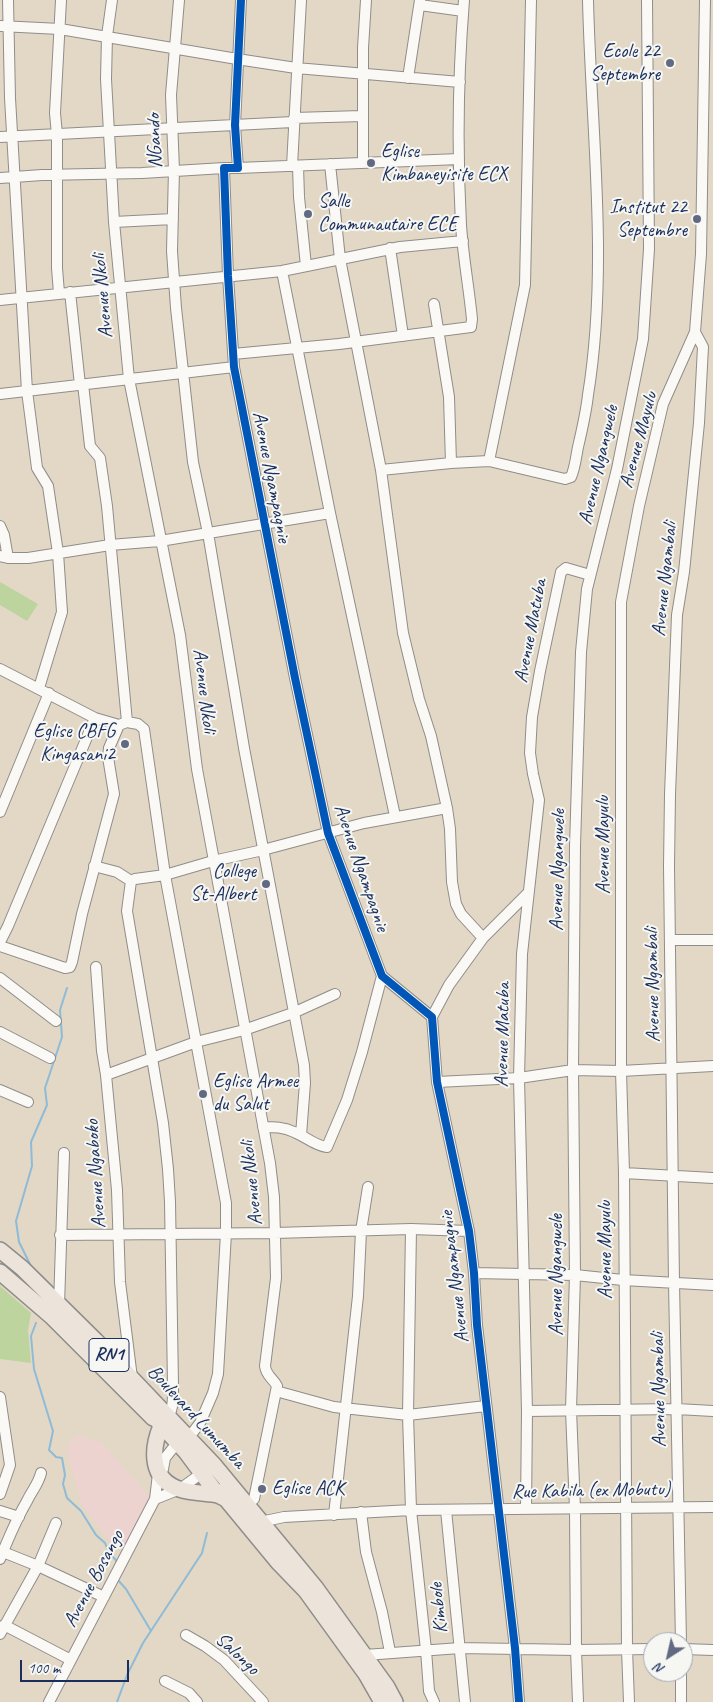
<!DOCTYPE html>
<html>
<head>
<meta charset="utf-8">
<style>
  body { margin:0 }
  #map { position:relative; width:713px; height:1702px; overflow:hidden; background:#e2d8c5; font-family:Caveat,sans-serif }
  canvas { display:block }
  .north { position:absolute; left:643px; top:1632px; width:50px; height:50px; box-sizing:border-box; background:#f6f6f2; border:1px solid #9ea6b7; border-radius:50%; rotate:215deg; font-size:14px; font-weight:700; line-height:20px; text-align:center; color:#1b2f5e }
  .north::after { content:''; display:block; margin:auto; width:18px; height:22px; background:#616a82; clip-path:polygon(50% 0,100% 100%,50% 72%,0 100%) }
  .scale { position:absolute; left:20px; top:1660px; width:109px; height:22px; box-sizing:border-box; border:2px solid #1b2f5e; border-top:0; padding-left:6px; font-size:15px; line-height:18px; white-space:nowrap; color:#1b2f5e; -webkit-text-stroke:4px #f6f6f2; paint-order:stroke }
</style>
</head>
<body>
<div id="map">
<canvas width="713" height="1702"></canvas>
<div class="north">N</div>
<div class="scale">100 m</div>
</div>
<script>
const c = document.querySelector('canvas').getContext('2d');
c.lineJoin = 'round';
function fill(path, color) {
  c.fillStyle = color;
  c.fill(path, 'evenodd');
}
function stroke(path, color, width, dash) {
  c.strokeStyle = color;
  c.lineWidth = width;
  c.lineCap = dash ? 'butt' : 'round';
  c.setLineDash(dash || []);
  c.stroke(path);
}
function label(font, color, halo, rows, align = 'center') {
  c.font = font + ' Caveat,sans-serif';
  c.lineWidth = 4;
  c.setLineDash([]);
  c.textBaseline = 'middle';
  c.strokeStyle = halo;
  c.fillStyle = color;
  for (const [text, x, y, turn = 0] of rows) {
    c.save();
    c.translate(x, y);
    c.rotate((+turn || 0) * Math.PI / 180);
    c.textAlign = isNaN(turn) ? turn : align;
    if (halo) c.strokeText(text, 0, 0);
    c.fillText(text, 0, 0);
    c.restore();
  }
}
fill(new Path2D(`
  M77 1435 101 1442 150 1498 124 1548 111 1543 82 1505 66 1448Z`), '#ecd3d0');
fill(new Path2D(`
  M0 582 38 604 27 621 0 605Z
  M0 1286 31 1313 28 1330 31 1363 0 1359Z`), '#bdd49f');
stroke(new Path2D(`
  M32 1268 19 1242 16 1221 32 1166 31 1142 47 1105 45 1088 62 1037 60 1010 67 988
  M36 1323 31 1336 34 1369 53 1431 49 1450 56 1457 62 1458 65 1475 63 1484 67 1498 81 1511 96 1535 105 1543 109 1553 116 1560V1565
  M117 1579 126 1589 151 1631
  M117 1702 127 1675 143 1643 202 1553 207 1533`), '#8ebbd7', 2);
const minor = new Path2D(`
  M8 0 10 98 27 391 37 468 48 486 58 553 62 612 39 688
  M112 0 107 36 106 79 114 222 129 379 180 635 197 769 270 1163 274 1197 276 1278 265 1366C266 1376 273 1378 277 1386L254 1499
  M179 0 171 95 174 170 172 251 176 308 193 462 208 533 244 748 304 1065 305 1083 301 1135
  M241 0 235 125 238 168H224L228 276 234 367 295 678 328 833 382 976 432 1017 437 1082 469 1231 474 1273 477 1325 515 1648 519 1702
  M420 5 463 11
  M0 26 60 29 237 59 296 68 460 82
  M408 78 420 0
  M294 118 362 116
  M0 137 293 122
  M363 163V48L366 0
  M330 164 340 259 381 470 403 633 419 699 431 736 447 808 450 829 452 882 456 904 461 914 483 938
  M292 166 301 0
  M298 166 299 197 306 266
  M238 168 459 159
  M0 178 42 175 142 173 224 168
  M114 222 173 219
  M390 248 403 336
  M282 271 330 513 395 816
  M70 292 80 385
  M59 293 57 268V135L55 113 61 0
  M0 300 282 271 400 247 463 241
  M434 304 449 397 451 463
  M233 354 339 344 471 327 472 319C469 288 463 256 461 225 457 150 458 75 464 0
  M83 384 90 446 100 458 107 506 127 722
  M0 394 234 367
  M489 461 525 285 531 0
  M381 470 451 463 489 461 565 479 571 477C575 468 576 457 578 447 582 430 586 413 588 395 609 264 591 131 588 0
  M0 526 4 535 8 558
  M0 556 8 558H28L110 545 160 541 330 513
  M0 669 95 718 119 725 127 722 138 724 144 729 165 875 226 1203V1233L218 1374 213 1393 200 1423 193 1432 177 1443 165 1458 163 1469 158 1474 155 1499 49 1702
  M0 812 49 693
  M94 866 117 872 131 881
  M131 881 127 911 163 1123 168 1169 170 1202 173 1385C173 1396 174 1411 166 1420
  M131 881 135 879 165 875 213 861 263 850 364 823 447 808
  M670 940H713
  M0 942 8 926 95 718
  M0 946 65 968 70 967 72 962 82 914 114 794 108 757 109 748 119 725
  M96 967 102 1051 106 1075 117 1190 120 1282 132 1378
  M0 978 56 1021
  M432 1017 449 985 483 938 528 893
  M0 1032 50 1058
  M106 1075 196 1042 244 1030 293 1013 335 994
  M437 1082 519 1078 573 1070 621 1071 713 1066
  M0 1090 28 1102
  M263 1127C274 1127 284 1127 294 1132 305 1136 315 1146 327 1147L347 1100 362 1052 382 976
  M624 1173 713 1178
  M411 1229 408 1415 411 1510 426 1650 429 1691 434 1702
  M60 1235 275 1233 411 1229 469 1231
  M474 1273 575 1275 623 1280 713 1285
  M59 1305 64 1153
  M276 1391 334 1407 408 1415 486 1406
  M0 1397 10 1465 0 1494
  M527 1411 677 1409 713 1411
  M155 1499 180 1489 206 1470
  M526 1509 527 1411 519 1078 522 954 539 800 533 774 530 753 532 717 540 671 561 572 566 568 590 575
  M446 1510 465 1702
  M0 1511 19 1517
  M361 1512 366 1552 382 1612 390 1652
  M334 1515 358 1296 361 1231 368 1187
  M260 1519 265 1521 284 1517 411 1510 713 1507
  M3 1552 38 1566 104 1597
  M0 1559C8 1539 16 1520 27 1501 32 1490 38 1485 41 1473
  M4 1625 71 1660
  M0 1634 38 1566 56 1523
  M186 1635 205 1646 224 1660 263 1702
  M681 1642 674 1283 669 866 670 794 677 615 684 572 699 423 703 347 695 332
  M683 1649 713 1650
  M360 1658 365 1655 460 1648 576 1650 653 1649
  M681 1672V1702
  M165 1681 189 1693 197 1702
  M578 1702 576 1650 575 1509 571 1410 575 1275 573 1070 575 846 581 652 587 589 617 469 643 339 649 249 647 0
  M629 1702 627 1649 624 1173 621 1071V602L639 506 663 404 695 332 701 254 705 0`);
const highway = new Path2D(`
  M0 1250 22 1268 96 1341 214 1465 315 1587 387 1687 395 1702
  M0 1272 51 1316 153 1418 156 1419 186 1452 218 1495 226 1499 278 1562 306 1591 366 1674 382 1702
  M161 1426C151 1450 150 1479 179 1489 191 1493 206 1493 218 1495L223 1491`);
stroke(minor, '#8f8d8b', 12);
stroke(highway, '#8f8d8b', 18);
stroke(minor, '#fbf9f6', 10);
stroke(highway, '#ece4db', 15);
stroke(new Path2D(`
  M241 0 235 125 238 168H224L228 276 234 367 295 678 328 833 382 976 432 1017 437 1082 469 1231 474 1273 477 1325 515 1648 519 1702`), '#0057b8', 8);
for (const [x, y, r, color] of [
  [670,63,5,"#616a82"],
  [371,163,5,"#616a82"],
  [308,214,5,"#616a82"],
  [697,219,5,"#616a82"],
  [125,744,5,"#616a82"],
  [266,884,5,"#616a82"],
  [203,1094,5,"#616a82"],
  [262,1489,5,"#616a82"]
]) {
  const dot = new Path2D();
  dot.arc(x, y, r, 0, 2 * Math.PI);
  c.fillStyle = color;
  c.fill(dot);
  stroke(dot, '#f6f6f2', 2);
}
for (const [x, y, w] of [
  [109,1355,40]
]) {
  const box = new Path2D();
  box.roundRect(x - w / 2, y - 16.5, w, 33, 4);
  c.fillStyle = '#f6f6f2';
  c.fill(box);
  stroke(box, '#1b2f5e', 1);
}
label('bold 19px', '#1b2f5e', null, [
  ["RN1",109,1355]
]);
label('20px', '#1b2f5e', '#f6f6f2', [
  ["Ecole 22",660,52],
  ["Septembre",660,75],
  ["Eglise",381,152,"left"],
  ["Kimbaneyisite ECX",381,175,"left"],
  ["Salle",318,202,"left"],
  ["Communautaire ECE",318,225,"left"],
  ["Institut 22",687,208],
  ["Septembre",687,231],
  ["Eglise CBFG",115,732],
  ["Kingasani2",115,755],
  ["College",256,872],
  ["St-Albert",256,895],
  ["Eglise Armee",213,1082,"left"],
  ["du Salut",213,1105,"left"],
  ["Eglise ACK",272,1489,"left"]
], 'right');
label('20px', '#1b2f5e', '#f6f6f2', [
  ["NGando",155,141,-92],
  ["Avenue Nkoli",103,296,-95],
  ["Avenue Mayulu",639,440,-75],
  ["Avenue Ngangwele",599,465,-77],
  ["Avenue Ngampagnie",271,477,79],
  ["Avenue Ngambali",665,579,-84],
  ["Avenue Matuba",531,631,-79],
  ["Avenue Nkoli",204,691,83],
  ["Avenue Mayulu",604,845,-90],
  ["Avenue Ngampagnie",361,868,71],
  ["Avenue Ngangwele",558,870,-89],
  ["Avenue Ngambali",653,985,-91],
  ["Avenue Matuba",503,1035,-89],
  ["Avenue Ngaboko",96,1174,-94],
  ["Avenue Nkoli",252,1183,-96],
  ["Avenue Mayulu",606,1250,-90],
  ["Avenue Ngangwele",557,1275,-90],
  ["Avenue Ngampagnie",455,1277,-97],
  ["Avenue Ngambali",659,1390,-91],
  ["Boulevard Lumumba",196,1417,47],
  ["Rue Kabila (ex Mobutu)",591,1491,-1],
  ["Avenue Bosango",94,1579,-62],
  ["Kimbole",439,1608,-96],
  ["Salongo",237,1654,43]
]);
</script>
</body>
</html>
